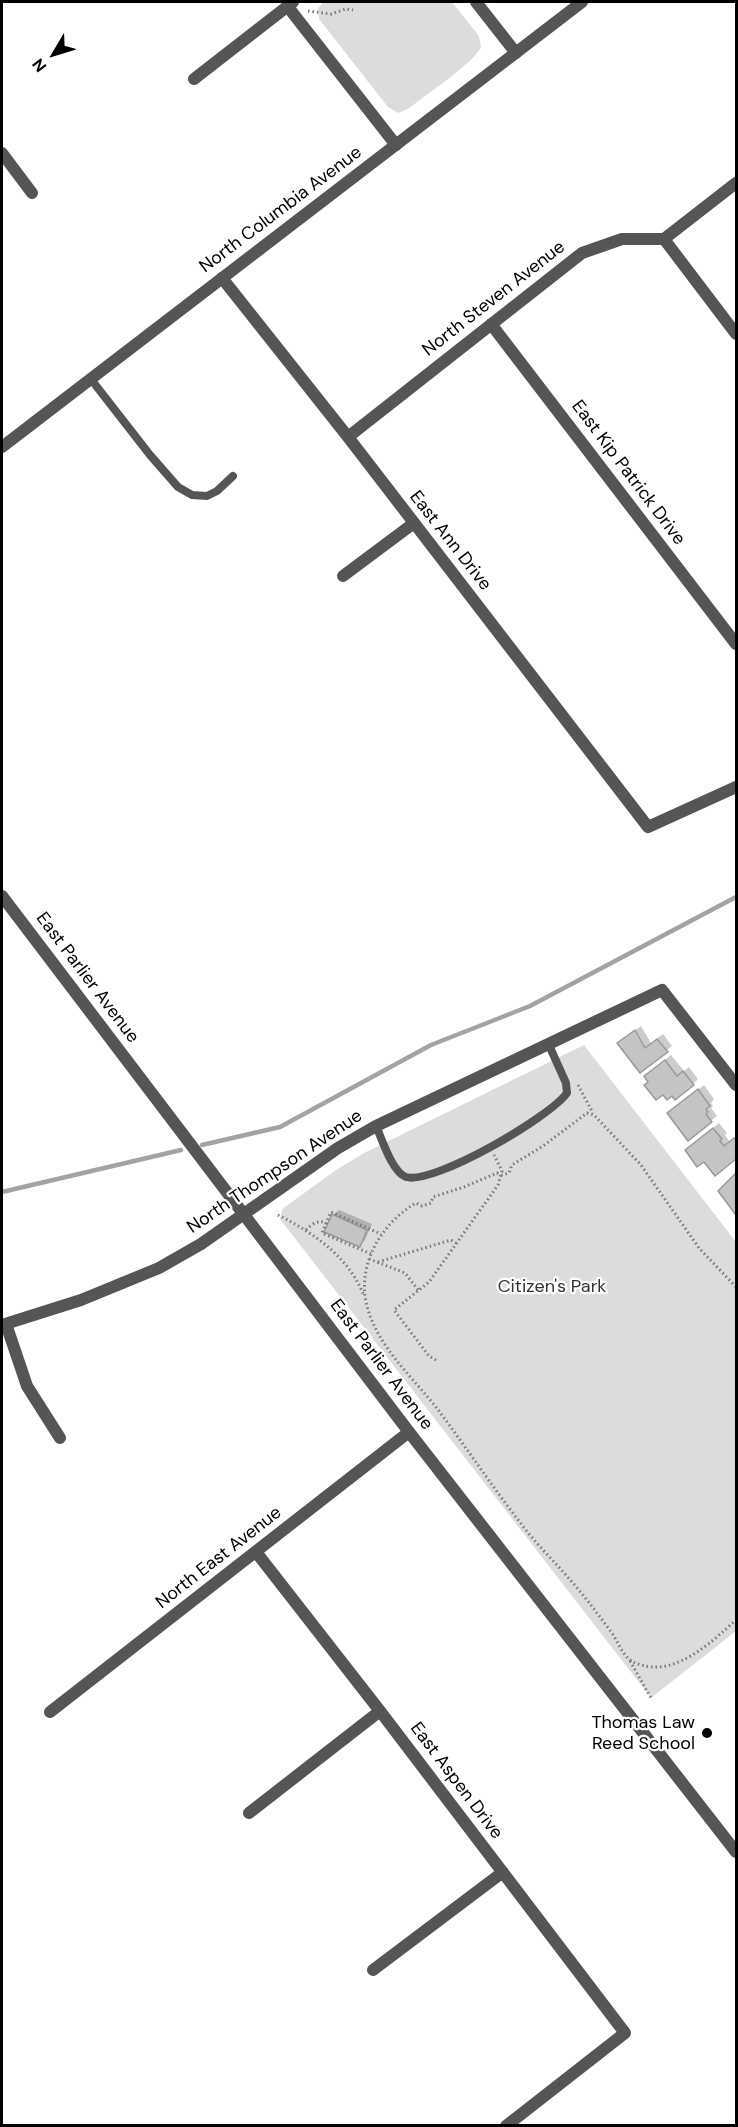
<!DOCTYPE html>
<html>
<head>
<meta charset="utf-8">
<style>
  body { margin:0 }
  #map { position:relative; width:738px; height:2127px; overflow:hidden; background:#fff; font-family:"DM Sans",sans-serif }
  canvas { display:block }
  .frame { position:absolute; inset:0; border:3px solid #000; pointer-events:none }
  .north { position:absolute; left:24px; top:24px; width:60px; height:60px; -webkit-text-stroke:4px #fff; paint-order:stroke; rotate:232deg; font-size:16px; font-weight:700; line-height:24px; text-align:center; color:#000 }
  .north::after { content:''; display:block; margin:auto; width:21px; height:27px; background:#000; clip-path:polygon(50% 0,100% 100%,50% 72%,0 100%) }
</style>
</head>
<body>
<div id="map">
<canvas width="738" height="2127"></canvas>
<div class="frame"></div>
<div class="north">N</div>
</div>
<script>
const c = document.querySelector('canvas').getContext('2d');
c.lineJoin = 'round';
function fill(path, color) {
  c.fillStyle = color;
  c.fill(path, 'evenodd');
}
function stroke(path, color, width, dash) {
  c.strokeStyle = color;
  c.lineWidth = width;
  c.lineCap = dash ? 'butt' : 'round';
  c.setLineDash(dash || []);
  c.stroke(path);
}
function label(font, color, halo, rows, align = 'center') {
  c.font = font + ' "DM Sans",sans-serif';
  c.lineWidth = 4.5;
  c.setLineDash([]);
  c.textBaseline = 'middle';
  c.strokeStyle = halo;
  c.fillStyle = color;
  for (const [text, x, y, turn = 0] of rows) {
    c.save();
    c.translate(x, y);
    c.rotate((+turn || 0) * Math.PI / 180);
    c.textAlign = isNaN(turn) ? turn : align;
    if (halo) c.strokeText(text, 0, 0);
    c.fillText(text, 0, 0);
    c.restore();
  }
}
fill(new Path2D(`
  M323 2H452L479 36 481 47C475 62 423 97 408 109L398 113 388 107 319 19 318 9Z
  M584 1045 736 1242V1631L651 1698 280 1219 282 1210 285 1207 336 1170 364 1153Z`), '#dcdcdc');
fill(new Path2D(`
  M641 1026 651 1043 663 1034 672 1046 641 1071 625 1038Z
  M671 1055 684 1071 689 1067 698 1079 693 1084 649 1082 651 1071Z
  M704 1085 714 1099 711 1103 713 1106 711 1108 717 1116 688 1139 674 1108Z
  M719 1123 727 1133 725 1135 730 1142 736 1137V1157L715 1174 704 1160 687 1150Z
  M736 1174V1212L720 1191Z
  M339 1210 372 1224 365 1240 360 1246 333 1215Z`), '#0003');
stroke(new Path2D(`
  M202 1145 280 1127 431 1045 530 1006 736 897
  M2 1192 181 1150`), '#a3a3a3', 4.5);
const building = new Path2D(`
  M635 1030 645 1048 657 1039 668 1052 640 1073 617 1043Z
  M665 1060 677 1076 683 1071 694 1085 675 1100 672 1096 667 1100 663 1095 656 1100 644 1085 648 1082 644 1076Z
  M698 1089 710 1106 706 1109 708 1112 706 1114 712 1122 688 1141 667 1113Z
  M713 1128 722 1139 720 1141 724 1146 734 1138 736 1141V1159L715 1176 704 1162 697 1167 685 1150Z
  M736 1173V1215L718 1191Z
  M332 1214 367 1230 360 1247 324 1232Z`);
fill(building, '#c4c4c4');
stroke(building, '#999', 1.5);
stroke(new Path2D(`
  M308 11 331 14 346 9 353 10
  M578 1085 593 1113
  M278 1215C314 1233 349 1257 364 1296
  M306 1230C312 1224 316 1221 325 1222L326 1224
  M371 1254 322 1233 331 1212 381 1234
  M369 1259 405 1273 419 1291
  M378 1262 451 1240 456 1243
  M736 1287 699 1248 641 1165 594 1115 587 1113 543 1146 512 1165 509 1173 502 1175 497 1173 464 1187 433 1197 431 1203 422 1206 416 1203C382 1223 358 1262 366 1302 375 1345 413 1377 439 1411 466 1447 491 1485 519 1521 535 1543 555 1562 573 1583 587 1599 599 1616 612 1633 617 1641 621 1650 626 1656 630 1661 636 1664 642 1665 676 1676 713 1641 736 1620
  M436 1360 429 1356 394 1310 429 1282 498 1185 502 1171 494 1155
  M630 1661 651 1698`), '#777', 3, [1.5, 3]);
stroke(new Path2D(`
  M90 378 150 455 178 487 192 495 207 496 217 491 233 476
  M376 1126C382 1139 392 1172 406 1177 434 1185 550 1117 567 1093L566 1083 548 1043`), '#555', 8);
stroke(new Path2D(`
  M476 2 516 53
  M288 7 396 145
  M194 79 293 2
  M2 153 32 193
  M664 239 736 334
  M222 278 348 437 648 827 736 787
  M491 324 736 644
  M348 437 582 253 622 239H664L736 183
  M343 576 414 523
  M6 1324 27 1386 60 1438
  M2 1325 81 1300 159 1268 201 1244 338 1148 376 1126 662 990 736 1085
  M256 1552 380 1711 625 2033 506 2126
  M50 1712 409 1432
  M249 1813 380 1711
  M373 1970 503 1872`), '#555', 12);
stroke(new Path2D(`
  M2 447 582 2
  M2 896 409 1432 736 1852`), '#555', 12);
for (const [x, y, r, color] of [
  [707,1733,6,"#000"]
]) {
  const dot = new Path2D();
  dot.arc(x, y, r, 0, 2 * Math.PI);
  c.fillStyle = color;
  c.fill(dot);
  stroke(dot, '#fff', 2);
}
label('18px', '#000', '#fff', [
  ["North Columbia Avenue",281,210,-37],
  ["North Steven Avenue",494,299,-38],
  ["East Kip Patrick Drive",628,473,53],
  ["East Ann Drive",450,541,52],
  ["East Parlier Avenue",87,978,53],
  ["North Thompson Avenue",275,1172,-34],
  ["East Parlier Avenue",381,1365,53],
  ["North East Avenue",219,1558,-38],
  ["East Aspen Drive",456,1781,53]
]);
label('18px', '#333', '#fff', [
  ["Citizen's Park",552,1287]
]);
label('18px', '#000', '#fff', [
  ["Thomas Law",695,1723],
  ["Reed School",695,1744]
], 'right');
</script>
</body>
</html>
